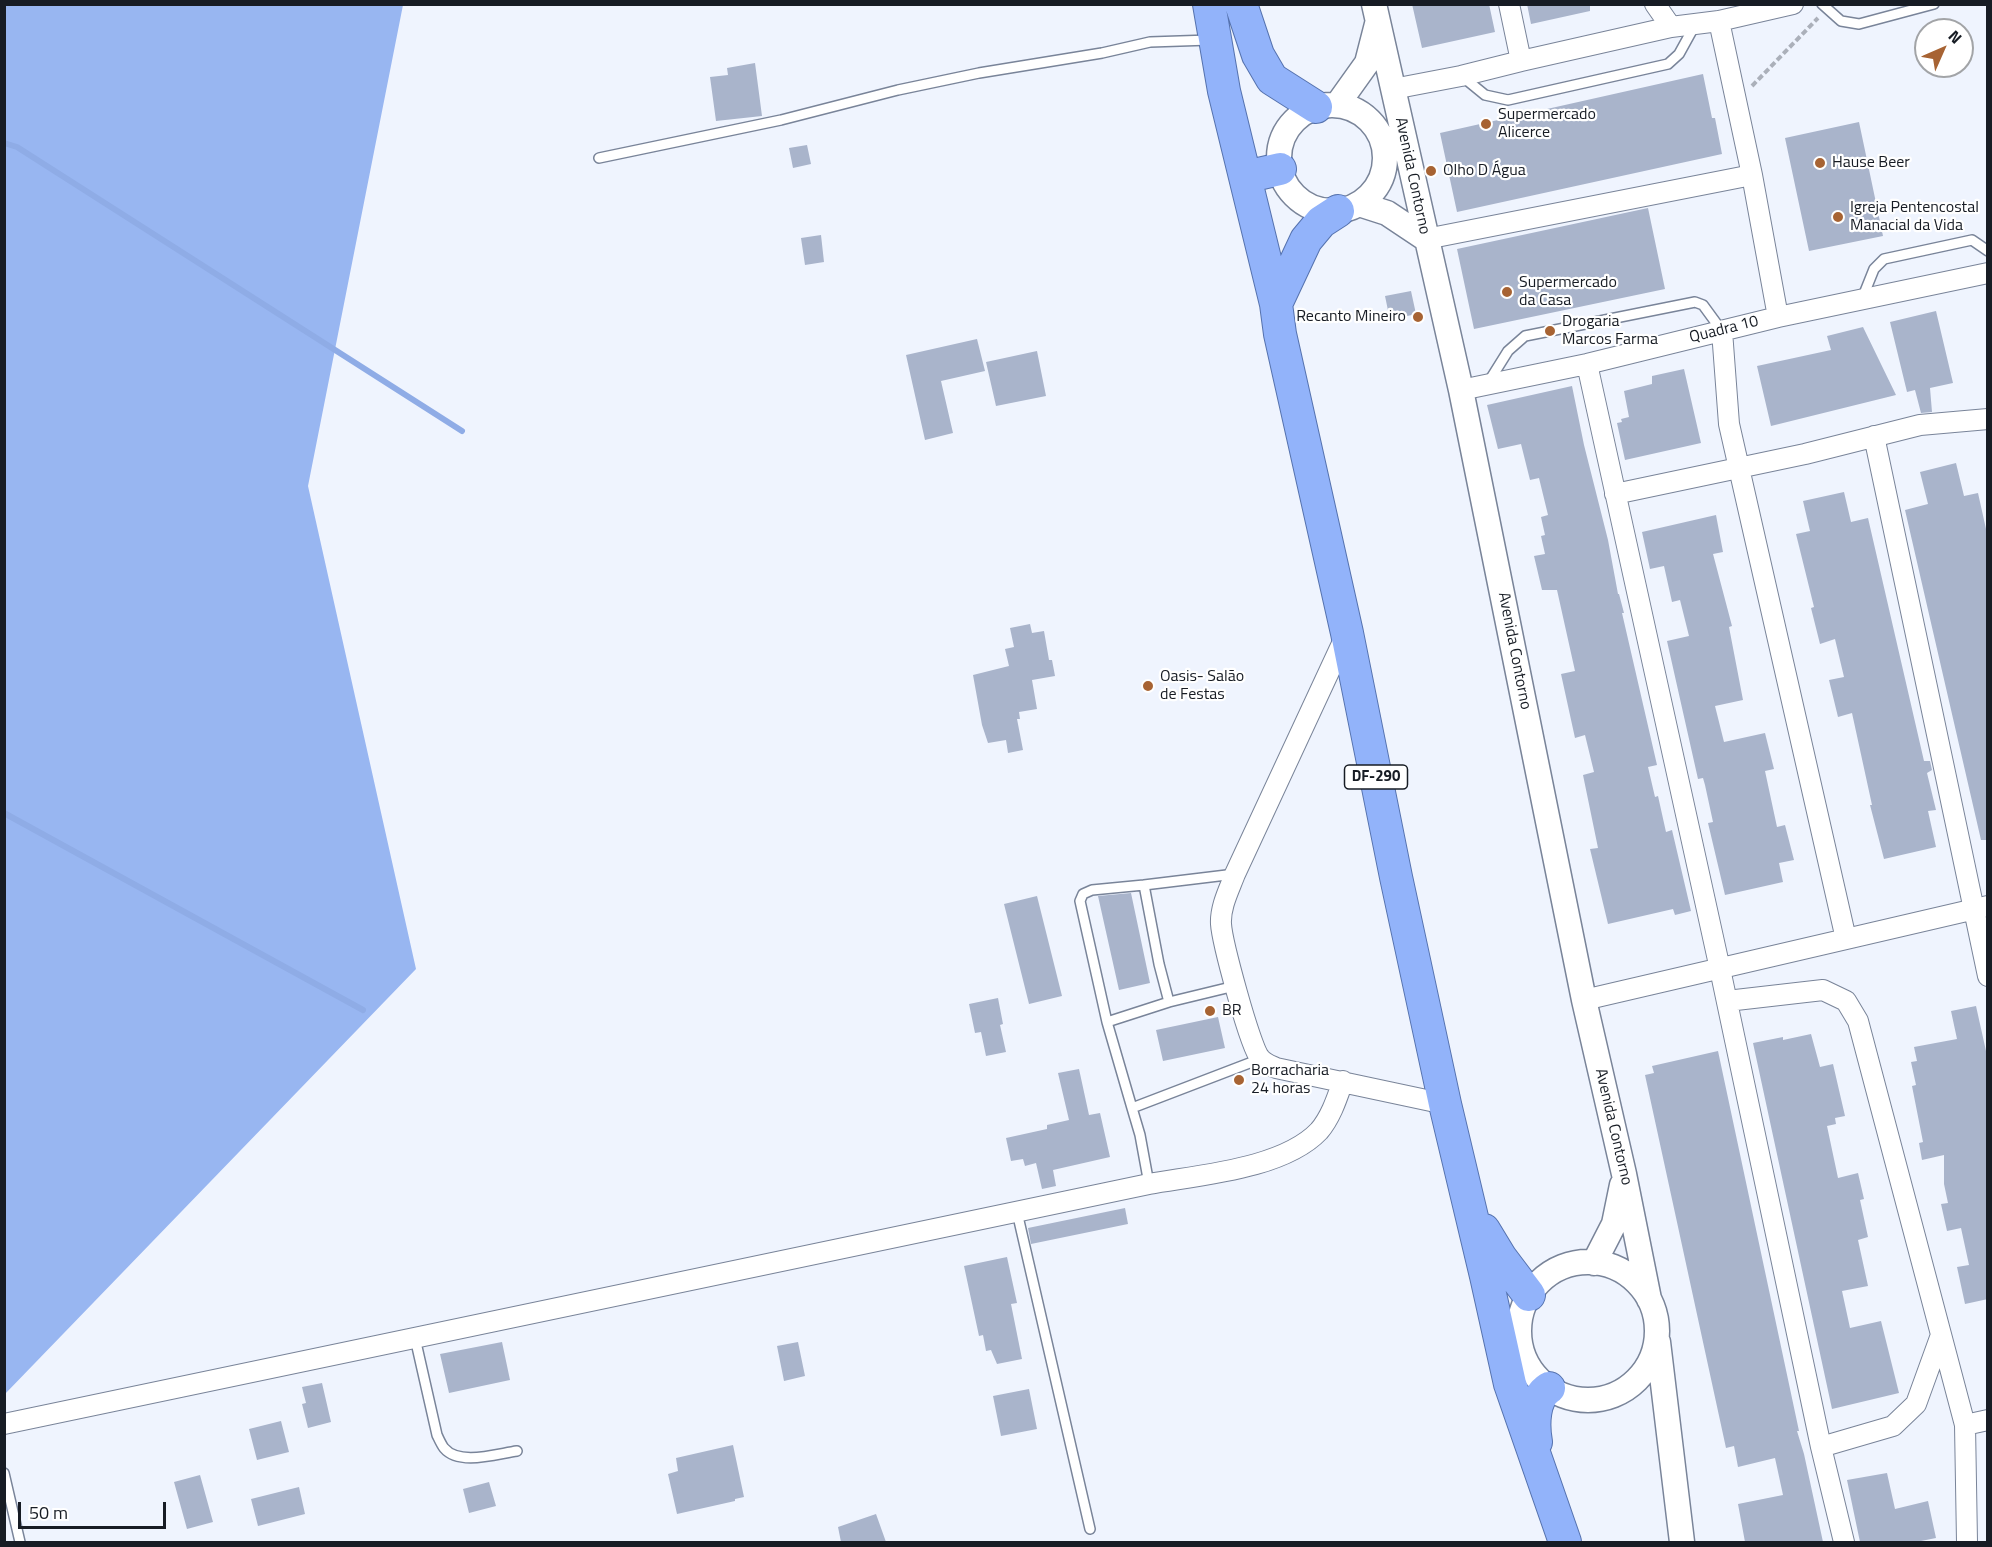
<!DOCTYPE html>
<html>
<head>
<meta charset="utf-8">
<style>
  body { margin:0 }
  #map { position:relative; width:1992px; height:1547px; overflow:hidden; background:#eff4fe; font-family:"Titillium Web",sans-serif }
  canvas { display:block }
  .frame { position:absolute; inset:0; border:6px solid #171c24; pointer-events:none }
  .north { position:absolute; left:1914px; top:18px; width:60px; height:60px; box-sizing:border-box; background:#fff; border:2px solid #a2a4a7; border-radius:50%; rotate:45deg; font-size:16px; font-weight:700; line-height:24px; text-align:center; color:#171c24 }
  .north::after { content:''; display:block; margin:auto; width:21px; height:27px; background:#a76333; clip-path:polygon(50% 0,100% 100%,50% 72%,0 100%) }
  .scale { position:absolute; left:18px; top:1502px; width:148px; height:27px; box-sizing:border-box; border:3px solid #171c24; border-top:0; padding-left:8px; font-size:18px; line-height:21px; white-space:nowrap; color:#171c24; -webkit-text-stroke:4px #fff; paint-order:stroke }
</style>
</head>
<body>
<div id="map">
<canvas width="1992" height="1547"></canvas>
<div class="frame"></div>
<div class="north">N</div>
<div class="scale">50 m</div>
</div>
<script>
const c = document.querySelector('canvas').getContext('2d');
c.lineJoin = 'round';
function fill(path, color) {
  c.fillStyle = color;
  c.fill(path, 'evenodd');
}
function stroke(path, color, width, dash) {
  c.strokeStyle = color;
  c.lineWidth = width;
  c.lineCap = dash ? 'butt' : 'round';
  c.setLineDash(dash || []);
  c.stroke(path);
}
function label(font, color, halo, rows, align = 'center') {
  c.font = font + ' "Titillium Web",sans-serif';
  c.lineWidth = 4.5;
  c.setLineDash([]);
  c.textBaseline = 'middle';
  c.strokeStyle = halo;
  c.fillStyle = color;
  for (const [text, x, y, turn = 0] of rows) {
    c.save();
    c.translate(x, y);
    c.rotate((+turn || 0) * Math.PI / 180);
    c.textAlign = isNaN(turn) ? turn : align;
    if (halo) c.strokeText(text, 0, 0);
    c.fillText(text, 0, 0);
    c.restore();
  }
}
fill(new Path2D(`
  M5 4 403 5 308 486 416 969 5 1394Z`), '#98b6f1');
stroke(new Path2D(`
  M4 143 17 147 462 431
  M4 813 363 1010`), '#8face6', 6);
fill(new Path2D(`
  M1412 4H1489L1495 32 1422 48Z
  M1527 4H1590V11L1531 24Z
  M755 63 762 116 716 121 710 77 728 75 727 68Z
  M1703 74 1712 118H1715L1722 154 1457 212 1440 133Z
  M1859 122 1883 236 1809 251 1785 138Z
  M807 145 811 164 793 168 789 148Z
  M1648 208 1665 289 1474 329 1457 249Z
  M821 235 824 262 805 265 801 238Z
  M1411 291 1416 314 1390 320 1385 296Z
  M1936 311 1953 383 1930 388 1932 412 1921 413 1915 390 1907 392 1890 322Z
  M1863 327 1896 395 1771 426 1757 366 1831 350 1827 336Z
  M977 339 985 371 941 381 953 433 925 440 906 355Z
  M1037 351 1046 396 996 406 986 362Z
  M1684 369 1701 443 1625 460 1617 423 1622 422 1621 419 1629 417 1624 391 1652 384V376Z
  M1572 386 1584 445 1608 540 1618 594H1619L1624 613H1622L1657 765 1648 767 1655 797 1658 796 1666 832 1672 830 1691 911 1675 915 1673 909 1608 924 1590 849 1598 848 1583 775 1594 772 1585 735 1575 738 1561 674 1575 671 1557 590H1542L1534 556 1545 554 1541 536 1545 535 1541 517 1548 515 1539 478 1530 480 1521 444 1498 449 1487 405Z
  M1956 463 1964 496 1978 493 1986 529V547H1988V840H1981L1905 510 1928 504 1920 472Z
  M1844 492 1851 522 1868 518 1924 761H1930L1932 770 1927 773 1936 810 1928 811 1936 847 1884 859 1870 805H1872L1852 713 1838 717 1829 680 1844 677 1835 639 1820 644 1811 608 1814 607 1796 534 1810 531 1803 501Z
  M1716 515 1723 552 1713 554 1732 626 1729 627 1743 700 1715 706 1724 742 1765 733 1774 769 1765 771 1777 827 1785 825 1794 860 1779 863 1783 882 1725 895 1708 823 1713 822 1705 785 1703 778 1698 779 1667 641 1689 636 1680 600 1672 602 1664 566 1650 569 1642 532Z
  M1030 624 1032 633 1044 631 1049 660H1052L1055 676 1032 680 1037 709 1019 712 1020 719H1017L1023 750 1008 753 1006 740 988 743 982 725 973 675 1009 666 1005 649 1014 647 1010 628Z
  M1131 893 1150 983 1119 990 1098 896Z
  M1037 896 1062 996 1029 1004 1004 904Z
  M998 998 1003 1024 1000 1025 1006 1052 986 1056 981 1032 975 1033 969 1004Z
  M1976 1006 1988 1060V1299L1965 1304 1957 1267 1969 1265 1961 1228 1947 1231 1941 1204 1948 1203 1944 1184V1155L1922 1160 1919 1143 1923 1142 1912 1086 1916 1085 1911 1062 1917 1061 1914 1047 1957 1039 1951 1011Z
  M1218 1017 1225 1048 1163 1061 1156 1030Z
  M1811 1034 1820 1067 1833 1064 1845 1116 1835 1118 1836 1124 1827 1126 1838 1178 1858 1173 1864 1199 1860 1200 1868 1237 1858 1240 1868 1286 1842 1291 1850 1328 1881 1321 1899 1393 1832 1409 1753 1043 1783 1037V1040Z
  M1718 1051 1799 1431H1797L1804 1454 1823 1542H1745L1738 1504 1783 1495 1775 1458 1738 1467 1734 1446 1726 1448 1675 1213 1645 1075 1654 1073 1652 1066Z
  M1079 1069 1089 1115 1100 1113 1110 1157 1053 1170 1056 1186 1042 1189 1036 1163 1025 1166 1023 1159 1011 1161 1006 1138 1047 1129V1125L1069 1120 1058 1073Z
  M1125 1208 1128 1224 1031 1244 1028 1228Z
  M1007 1257 1017 1303 1011 1304 1022 1359 997 1364 991 1350 986 1351 983 1335 979 1336 964 1266Z
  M502 1342 510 1380 449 1393 440 1354Z
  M798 1342 805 1376 784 1381 777 1346Z
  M322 1383 331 1422 308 1428 302 1404 306 1403 302 1387Z
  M1029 1389 1037 1429 1001 1436 993 1396Z
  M281 1421 289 1452 257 1460 249 1429Z
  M733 1445 744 1497 735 1499V1501L677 1514 668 1474 678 1471 676 1458Z
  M1887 1473 1895 1509 1928 1501 1936 1538 1916 1542H1860L1847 1480Z
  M200 1475 213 1522 187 1529 174 1482Z
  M489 1482 496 1506 469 1513 463 1489Z
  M299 1487 305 1514 258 1526 251 1499Z
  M876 1514 886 1542H841L838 1527Z`), '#a9b4cb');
const service = new Path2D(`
  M1822 4 1841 21 1859 24 1934 4
  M1463 77 1485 95 1508 100 1668 64 1679 54 1695 25
  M599 158 781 120 898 90 979 73 1102 53 1150 42 1210 40
  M1862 299 1874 269 1884 259 1972 240 1988 251
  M1488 383 1508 351 1525 336 1695 302 1703 305 1722 331
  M1235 874 1144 885 1159 964 1169 1002 1235 986
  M1107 1022 1080 901 1083 894 1092 890 1144 885
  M1132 1108 1107 1022 1169 1002
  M1149 1184 1140 1135 1132 1108 1260 1059
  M1017 1212 1090 1529
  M415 1338 437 1435C439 1439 441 1444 444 1448 459 1466 496 1454 517 1451
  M4 1473 20 1542`);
const minor = new Path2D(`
  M1655 4 1671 27
  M1521 61 1671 27 1719 21 1793 4
  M1393 89 1461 76 1521 61 1509 4
  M1752 175 1778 317
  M1426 239 1752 175 1719 21
  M1722 331 1729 424 1846 939
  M1587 364 1720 969 1821 1447 1844 1542
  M1461 390 1587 364 1778 317 1988 273
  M1874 436 1988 976
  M1615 494 1805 454 1920 425 1988 419
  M1347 633 1235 874C1229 890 1220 907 1221 924 1222 941 1250 1047 1260 1058 1264 1063 1270 1065 1276 1068L1445 1104
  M1584 1000 1988 906
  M1727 1001 1823 990 1846 1001 1858 1021 1965 1425 1967 1542
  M4 1424 1149 1184C1199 1175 1283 1169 1319 1131 1331 1117 1337 1098 1343 1081
  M1965 1425 1988 1420
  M1821 1447 1893 1426 1916 1404 1941 1335`);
const tertiary = new Path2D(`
  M1374 4 1461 390 1584 1000 1624 1174 1649 1299
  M1337 105 1367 63 1377 24
  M1279 158a53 53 0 1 1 106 0a53 53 0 1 1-106 0Z
  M1359 204 1387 213 1426 239
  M1519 1331a69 69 0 1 1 138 0a69 69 0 1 1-138 0Z
  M1594 1263 1614 1224 1622 1185
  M1658 1342 1682 1542`);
const trunk = new Path2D(`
  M1209 4 1224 91 1276 304 1280 334 1347 633 1396 877 1445 1104 1486 1276 1510 1384 1565 1542
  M1241 4 1258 55 1272 79 1316 107
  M1245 177 1280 169
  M1276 304 1306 240 1321 222 1338 211
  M1484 1230 1501 1258 1529 1295
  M1536 1442C1533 1425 1533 1398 1549 1388`);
stroke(service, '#798499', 12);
stroke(minor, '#798499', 22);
stroke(tertiary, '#798499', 27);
stroke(trunk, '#5572ae', 34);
stroke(new Path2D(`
  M1752 86 1818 18`), '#abb0ba', 4, [6, 3]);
stroke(service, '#fff', 9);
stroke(minor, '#fff', 20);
stroke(tertiary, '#fff', 24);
stroke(trunk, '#92b3fa', 32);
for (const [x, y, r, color] of [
  [1486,124,6,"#a76333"],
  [1820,163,6,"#a76333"],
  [1431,171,6,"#a76333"],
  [1838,217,6,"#a76333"],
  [1507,292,6,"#a76333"],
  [1418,317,6,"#a76333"],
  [1550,331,6,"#a76333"],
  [1148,686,6,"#a76333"],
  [1210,1011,6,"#a76333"],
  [1239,1080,6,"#a76333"]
]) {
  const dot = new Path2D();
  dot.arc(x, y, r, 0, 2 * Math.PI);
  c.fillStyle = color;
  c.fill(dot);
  stroke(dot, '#fff', 2);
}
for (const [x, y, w] of [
  [1376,777,63]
]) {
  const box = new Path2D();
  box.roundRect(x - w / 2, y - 12, w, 24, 4.5);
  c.fillStyle = '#fff';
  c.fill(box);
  stroke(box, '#171c24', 1.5);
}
label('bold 15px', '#171c24', null, [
  ["DF-290",1376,777]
]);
label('16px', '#171c24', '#fff', [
  ["Supermercado",1498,115],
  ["Alicerce",1498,133],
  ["Hause Beer",1832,163],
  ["Olho D Água",1443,171],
  ["Igreja Pentencostal",1850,208],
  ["Manacial da Vida",1850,226],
  ["Supermercado",1519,283],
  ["da Casa",1519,301],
  ["Recanto Mineiro",1406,317,"right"],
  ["Drogaria",1562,322],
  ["Marcos Farma",1562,340],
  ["Oasis- Salão",1160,677],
  ["de Festas",1160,695],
  ["BR",1222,1011],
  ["Borracharia",1251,1071],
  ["24 horas",1251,1089]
], 'left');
label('16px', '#171c24', '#fff', [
  ["Avenida Contorno",1412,176,78],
  ["Quadra 10",1724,330,-14],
  ["Avenida Contorno",1514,651,79],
  ["Avenida Contorno",1613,1127,77]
]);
</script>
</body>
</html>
